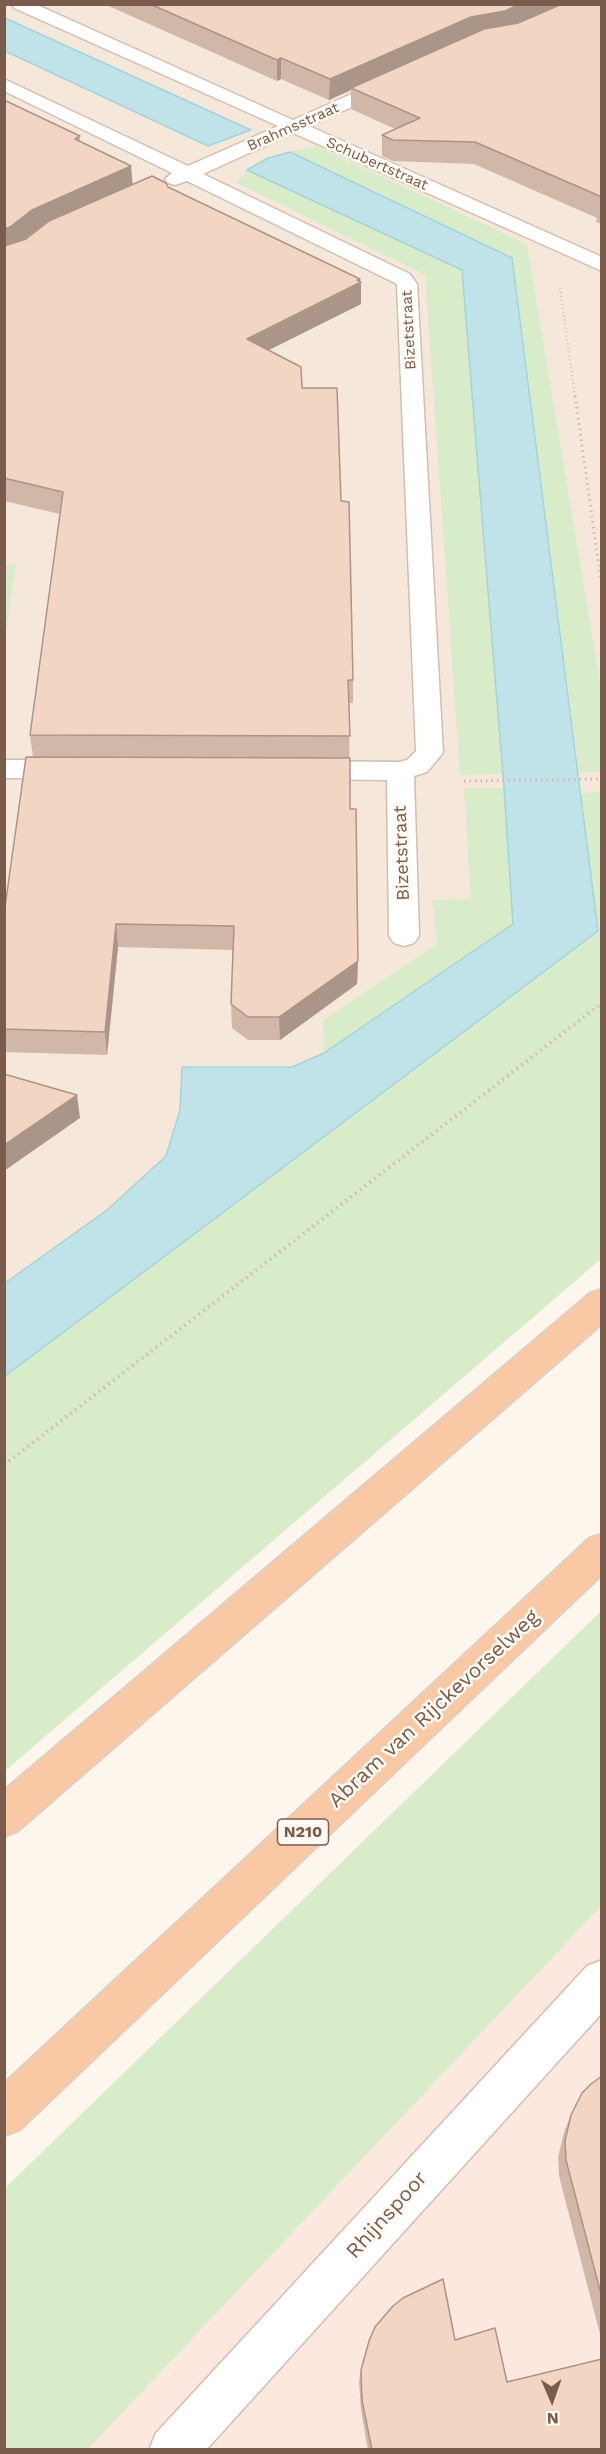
<!DOCTYPE html>
<html>
<head>
<meta charset="utf-8">
<style>
  body { margin:0 }
  #map { position:relative; width:606px; height:2454px; overflow:hidden; background:#fdf6ec; font-family:"Work Sans",sans-serif }
  canvas { display:block }
  .frame { position:absolute; inset:0; border:6px solid #7a5c4d; pointer-events:none }
  .north { position:absolute; left:522px; top:2370px; width:60px; height:60px; -webkit-text-stroke:4px #fffaf3; paint-order:stroke; rotate:178deg; font-size:16px; font-weight:700; line-height:24px; text-align:center; color:#7a5c4d }
  .north::after { content:''; display:block; margin:auto; width:21px; height:27px; background:#7a5c4d; clip-path:polygon(50% 0,100% 100%,50% 72%,0 100%) }
</style>
</head>
<body>
<div id="map">
<canvas width="606" height="2454"></canvas>
<div class="frame"></div>
<div class="north">N</div>
</div>
<script>
const c = document.querySelector('canvas').getContext('2d');
c.lineJoin = 'round';
function fill(path, color) {
  c.fillStyle = color;
  c.fill(path, 'evenodd');
}
function stroke(path, color, width, dash) {
  c.strokeStyle = color;
  c.lineWidth = width;
  c.lineCap = dash ? 'butt' : 'round';
  c.setLineDash(dash || []);
  c.stroke(path);
}
function label(font, color, halo, rows, align = 'center') {
  c.font = font + ' "Work Sans",sans-serif';
  c.lineWidth = 5;
  c.setLineDash([]);
  c.textBaseline = 'middle';
  c.strokeStyle = halo;
  c.fillStyle = color;
  for (const [text, x, y, turn = 0] of rows) {
    c.save();
    c.translate(x, y);
    c.rotate((+turn || 0) * Math.PI / 180);
    c.textAlign = isNaN(turn) ? turn : align;
    if (halo) c.strokeText(text, 0, 0);
    c.fillText(text, 0, 0);
    c.restore();
  }
}
fill(new Path2D(`
  M5 5H601V1186L5 1686Z`), '#f5e8da');
fill(new Path2D(`
  M601 1717V2449L5 2450Z`), '#fde8e0');
fill(new Path2D(`
  M316 146 527 244 601 687V772H579L512 258 290 152Z
  M247 170 462 269 502 774 460 775 425 275 237 183Z
  M16 564 5 640V566Z
  M464 788H504L513 924 324 1053 323 1020 437 944 432 900 471 899Z
  M601 792V1259L5 1771V1376L598 931 581 793Z
  M601 1611V1906L88 2449H5V2188Z`), '#d8ecc9');
const water = new Path2D(`
  M5 18 251 130 208 146 5 51Z
  M290 152 512 258 598 931 5 1376V1283L107 1210 166 1156 180 1110 182 1067H292L324 1053 513 924 504 788 462 270 247 170 268 158Z`);
fill(water, '#bfe3e8');
stroke(water, '#a5d3da', 1.5);
const minor = new Path2D(`
  M12 4H35L293 120 385 79H397L400 83 397 87 309 126 602 257V271L293 133 203 174 410 274 417 284 443 753 427 772 414 776 419 936 414 943 404 946 394 943 389 936 387 780 305 779 295 776 291 770 295 764 305 761 399 762 407 760 416 751 397 284 187 181 175 185 168 183 165 179 172 173 4 91V79L188 166 278 126 14 8Z
  M4 760H70L80 763 84 769 80 775 70 778H4Z
  M602 1960V2013L206 2450H149L156 2433 587 1966Z`);
const trunk = new Path2D(`
  M602 1289V1324L18 1831 4 1837V1790L590 1293Z
  M602 1534V1575L20 2130 4 2136V2083L589 1538Z`);
stroke(minor, '#d1beb0', 3);
stroke(trunk, '#dad1cd', 3);
stroke(new Path2D(`
  M560 288 575 397`), '#d9b8a5', 2, [1, 3]);
stroke(new Path2D(`
  M575 396 602 588
  M464 781 602 779`), '#d9b8a5', 3, [1.5, 4]);
stroke(new Path2D(`
  M4 1465 602 1003`), '#d9b8a5', 4, [1.5, 4.5]);
fill(minor, '#fff');
fill(trunk, '#f9c8a4');
fill(new Path2D(`
  M104 4H602V224L596 222 597 218 474 164 393 161 382 156V135L395 129 351 109V90L329 100 281 79 277 81Z
  M4 100 80 136V141L131 166 132 185 168 187 360 279V281L361 282V304L268 350 302 388 341 501 353 680V703H349L350 809 358 961 357 984 280 1040H248L232 1028 231 1004 233 950 118 947 107 1055 4 1052V914L33 757 30 735 60 514 4 501ZM39 229 26 239 24 240 35 231Z
  M602 2076V2342L559 2176 558 2157 564 2132 571 2115Z
  M455 2340 507 2382 602 2450H368L361 2410 359 2382 361 2370Z`), '#d1b7a8');
fill(new Path2D(`
  M520 4H565L351 88V90L329 100 330 79 471 17Z
  M281 58V79L277 81V60Z
  M131 166 133 188 35 231 13 249 4 252V229L32 210Z
  M360 279V282H361V304L247 361V339Z
  M116 924 118 947 107 1055 105 1032Z
  M358 961 357 984 280 1040 279 1017Z
  M77 1095 80 1118 4 1171V1145Z`), '#aa9588');
const building = new Path2D(`
  M150 4H520L505 11 471 17 330 79 281 58 277 60Z
  M562 4H602V197L475 142 393 140 382 135 420 118 351 88 484 29 518 23Z
  M4 100 80 136 75 139 131 166 32 210 10 227 4 229Z
  M152 176 166 183 168 187 360 279 357 280 361 282 247 339 301 367 302 388H337L341 501 349 502 353 680H348L350 736 30 735 63 492 4 478V246L26 239 49 221Z
  M26 757 350 758V809H356L358 961 279 1017H248L231 1004 234 926 116 924 105 1032 4 1029V914Z
  M4 1074 77 1095 4 1145Z
  M602 2076V2298L566 2160 565 2141 571 2115 582 2093 591 2084Z
  M443 2279 455 2340 495 2328 507 2382 602 2359V2450H372L362 2400 361 2370 369 2341 375 2327 393 2306 403 2298Z`);
fill(building, '#f3d5c3');
stroke(building, '#aa9588', 1.5);
label('15px', '#7a5c4d', '#fffaf3', [
  ["Brahmsstraat",293,127,-24],
  ["Schubertstraat",377,164,24],
  ["Bizetstraat",409,330,-93]
]);
for (const [x, y, w] of [
  [303,1832,51]
]) {
  const box = new Path2D();
  box.roundRect(x - w / 2, y - 13, w, 26, 4.5);
  c.fillStyle = '#fffaf3';
  c.fill(box);
  stroke(box, '#7a5c4d', 1.5);
}
label('bold 16px', '#7a5c4d', null, [
  ["N210",303,1832]
]);
label('18px', '#7a5c4d', '#fffaf3', [
  ["Bizetstraat",402,853,-92]
]);
label('21px', '#7a5c4d', '#fffaf3', [
  ["Abram van Rijckevorselweg",434,1709,-43],
  ["Rhijnspoor",387,2215,-48]
]);
</script>
</body>
</html>
